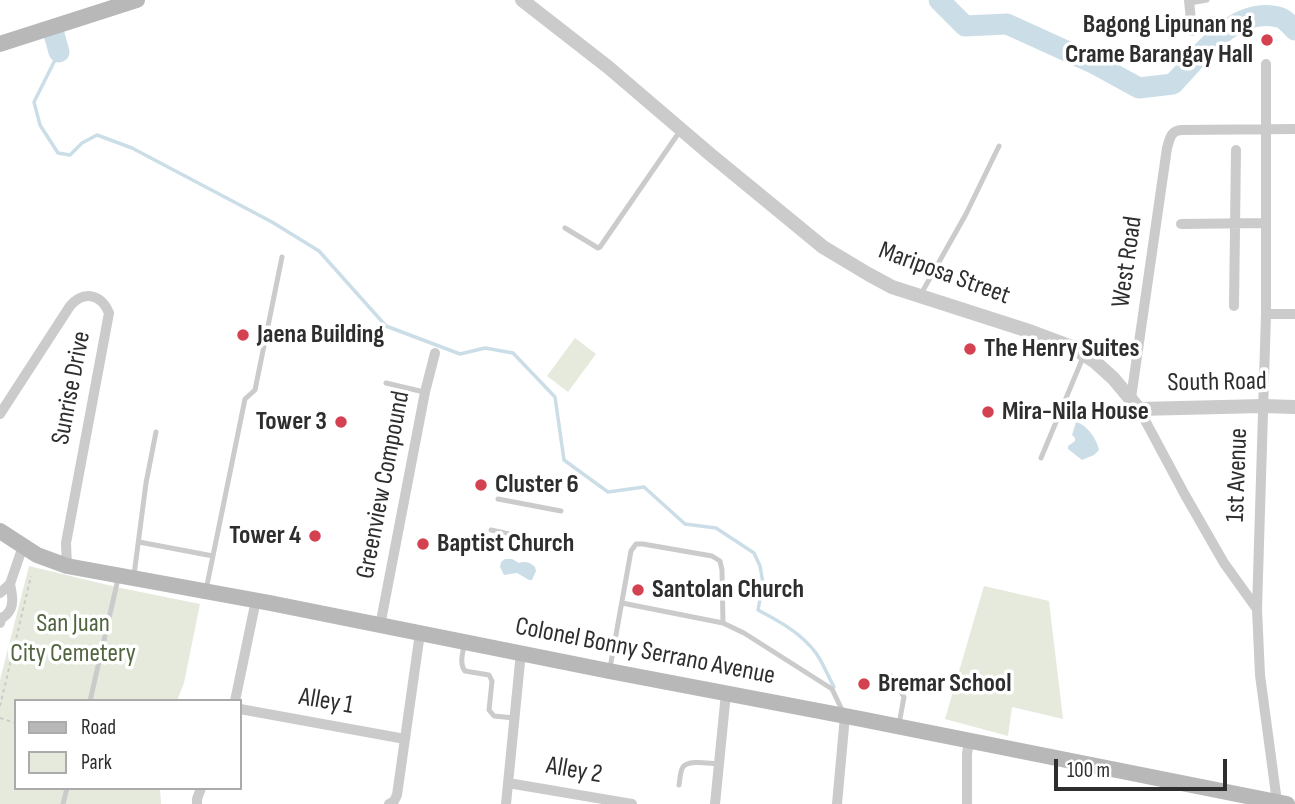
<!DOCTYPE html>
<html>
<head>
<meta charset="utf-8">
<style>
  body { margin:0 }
  #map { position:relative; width:1295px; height:804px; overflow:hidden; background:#fff; font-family:"Sofia Sans Condensed",sans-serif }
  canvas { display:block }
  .legend { position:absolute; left:14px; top:699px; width:228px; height:91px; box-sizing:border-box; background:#fff; border:2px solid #ababab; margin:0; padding:9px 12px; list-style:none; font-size:21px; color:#2e2e2e }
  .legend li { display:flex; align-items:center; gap:14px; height:35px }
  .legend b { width:35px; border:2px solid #ababab }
  .scale { position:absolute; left:1054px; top:759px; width:173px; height:32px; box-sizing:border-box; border:4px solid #2e2e2e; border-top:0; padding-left:9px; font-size:21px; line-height:24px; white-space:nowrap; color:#2e2e2e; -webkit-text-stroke:5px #fff; paint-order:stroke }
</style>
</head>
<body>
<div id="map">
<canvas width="1295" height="804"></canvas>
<ul class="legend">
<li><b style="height:9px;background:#b8b8b8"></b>Road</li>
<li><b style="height:19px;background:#e5eadd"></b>Park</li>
</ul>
<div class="scale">100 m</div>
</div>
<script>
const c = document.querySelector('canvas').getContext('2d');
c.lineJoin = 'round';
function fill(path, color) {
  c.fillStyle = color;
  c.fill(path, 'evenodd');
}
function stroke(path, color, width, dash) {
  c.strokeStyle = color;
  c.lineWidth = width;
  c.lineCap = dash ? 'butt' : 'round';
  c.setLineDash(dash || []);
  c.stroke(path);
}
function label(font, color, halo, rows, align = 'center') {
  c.font = font + ' "Sofia Sans Condensed",sans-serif';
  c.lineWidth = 7;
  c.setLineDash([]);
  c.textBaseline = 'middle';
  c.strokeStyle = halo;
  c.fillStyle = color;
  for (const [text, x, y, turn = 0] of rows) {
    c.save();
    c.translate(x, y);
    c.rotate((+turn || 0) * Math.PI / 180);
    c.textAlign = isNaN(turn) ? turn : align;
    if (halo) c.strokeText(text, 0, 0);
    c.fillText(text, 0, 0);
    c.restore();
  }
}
fill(new Path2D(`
  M575 338 596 354 568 392 547 376Z
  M29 566 116 587 200 604 184 683 177 701H16V788H160L161 804H0V680Z
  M984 586 1049 601 1063 719 1012 707 1008 736 945 719Z`), '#e5eadd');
fill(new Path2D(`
  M1076 422C1087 425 1097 439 1099 450L1094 455 1082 460 1068 449V446L1075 441V438L1072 435Z
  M505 559H512L519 563C525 561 530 562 535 567L536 571 532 580H529L517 573 504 575 500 567 501 562Z`), '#cbdee8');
stroke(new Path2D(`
  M59 52 34 102 40 125 58 153 70 155 82 143 97 135 132 148 272 222 319 251 386 326 460 354 485 348 513 353 555 397 564 460 608 492 644 487 685 524 716 528 754 553 760 566 763 583 758 610C779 621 801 633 816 653 823 663 828 676 834 687`), '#cbdee8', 3.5);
stroke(new Path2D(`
  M939 0 965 26 1007 24 1095 64 1139 88 1173 84C1200 56 1234 6 1278 17 1284 18 1290 25 1295 30
  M54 34 59 52`), '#cbdee8', 21);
stroke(new Path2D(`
  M990 339 1028 350
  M0 706 31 576
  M0 718 16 723`), '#cbcbcb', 2, [3.5, 3.5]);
stroke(new Path2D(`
  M1190 3 1207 0
  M565 228 598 248 600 247 680 131
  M921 294 966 214 999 146
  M386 383 424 392
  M1041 458 1084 355
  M498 499 561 511
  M491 530 555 544
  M139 542 213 556
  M134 575 146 483 156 432
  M206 590 245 399 255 390 282 257
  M622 603 723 623 744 633 832 689 843 712
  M464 645C463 653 459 664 465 671L489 675 492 681 489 710 494 716 514 718
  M610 668 631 551 636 544H643L712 556 720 561 722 570 723 623
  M891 676 904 697 899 724
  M90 701 118 579
  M679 785C680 780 680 771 683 767 689 759 710 764 719 764
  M63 804 67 788`), '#cbcbcb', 5);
stroke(new Path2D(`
  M1189 0 1192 31
  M1266 64V314L1257 609 1260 675 1277 802
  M1181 224 1266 223
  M1234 306 1236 150
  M1266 314H1295
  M1131 398 1167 148C1170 139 1170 131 1181 130L1295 129
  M1139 409 1185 495 1224 563 1257 609
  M0 414 70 306C84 290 101 294 109 313L66 543 67 566
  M0 593 10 584 23 546
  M0 623C4 612 0 622 7 614 15 606 12 594 10 584
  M380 626 425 392 435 353
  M235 701 256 600
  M240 709 405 739
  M508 783 632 804
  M197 804V799L201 788
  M389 804 394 801 397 795 420 633
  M506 804 521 652
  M715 804 726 693
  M837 804 845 716
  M967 804V754L969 741`), '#cbcbcb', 10);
stroke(new Path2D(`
  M522 0 608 67 711 155 823 247 868 274 892 287 1032 332 1072 347 1094 361 1113 378 1139 409 1263 406 1295 407`), '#cbcbcb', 14);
stroke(new Path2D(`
  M0 44 137 0
  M0 531 37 555 67 566 270 603 609 671 861 719 1287 804`), '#b8b8b8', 16);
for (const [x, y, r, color] of [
  [1267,40,7,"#d44252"],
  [243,335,7,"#d44252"],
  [970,349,7,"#d44252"],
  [988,412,7,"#d44252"],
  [341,422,7,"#d44252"],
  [481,485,7,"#d44252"],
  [315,536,7,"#d44252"],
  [423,544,7,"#d44252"],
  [638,590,7,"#d44252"],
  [864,684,7,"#d44252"]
]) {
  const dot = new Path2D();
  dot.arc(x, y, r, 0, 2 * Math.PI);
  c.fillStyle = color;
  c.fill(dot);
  stroke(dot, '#fff', 2.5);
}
label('bold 26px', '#2e2e2e', '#fff', [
  ["Bagong Lipunan ng",1253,25,"right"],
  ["Crame Barangay Hall",1253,55,"right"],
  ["Jaena Building",257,335],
  ["The Henry Suites",984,349],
  ["Mira-Nila House",1002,412],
  ["Tower 3",327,422,"right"],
  ["Cluster 6",495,485],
  ["Tower 4",301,536,"right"],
  ["Baptist Church",437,544],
  ["Santolan Church",652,590],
  ["Bremar School",878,684]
], 'left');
label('26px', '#2e2e2e', '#fff', [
  ["West Road",1128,262,-82],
  ["Mariposa Street",944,274,20],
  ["South Road",1217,383,-1],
  ["Sunrise Drive",72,388,-79],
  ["1st Avenue",1238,475,-88],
  ["Greenview Compound",384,485,-79],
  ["Colonel Bonny Serrano Avenue",645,652,11],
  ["Alley 1",326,702,10],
  ["Alley 2",574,771,10]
]);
label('26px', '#536540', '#fff', [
  ["San Juan",73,624],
  ["City Cemetery",73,654]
]);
</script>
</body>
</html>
